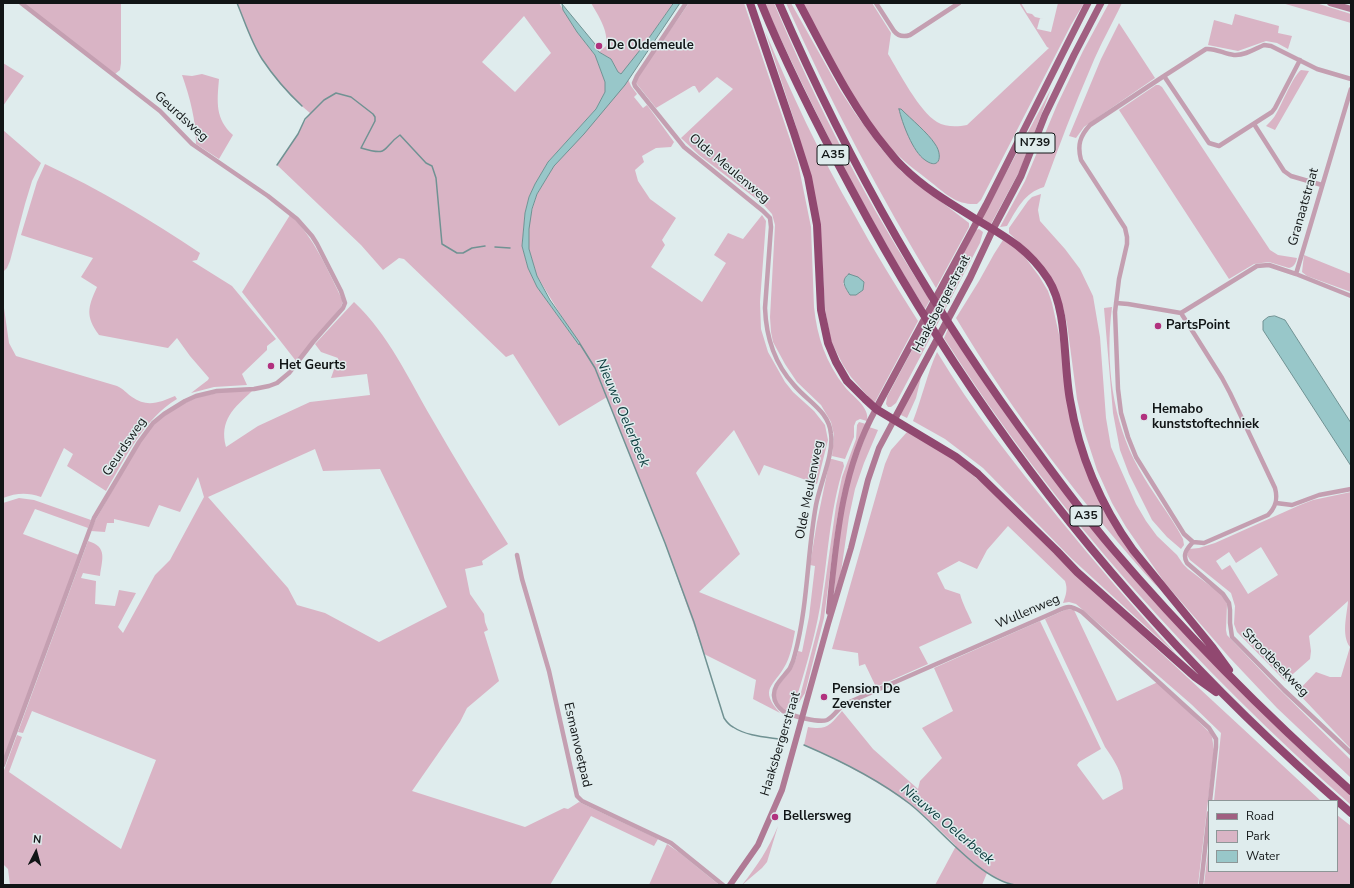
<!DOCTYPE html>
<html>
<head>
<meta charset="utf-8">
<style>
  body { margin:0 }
  #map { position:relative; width:1354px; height:888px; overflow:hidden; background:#dfeced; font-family:"Nunito Sans",sans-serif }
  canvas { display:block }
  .frame { position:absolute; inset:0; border:4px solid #111516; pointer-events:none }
  .legend { position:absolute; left:1208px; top:800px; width:130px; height:72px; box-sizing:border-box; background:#dfeced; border:1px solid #8d9697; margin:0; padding:5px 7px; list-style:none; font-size:12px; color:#111516 }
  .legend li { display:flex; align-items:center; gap:8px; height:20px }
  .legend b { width:20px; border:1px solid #8d9697 }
  .north { position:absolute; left:16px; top:832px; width:40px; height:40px; -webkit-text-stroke:3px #dfeced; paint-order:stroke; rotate:6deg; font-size:11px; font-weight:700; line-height:16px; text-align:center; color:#111516 }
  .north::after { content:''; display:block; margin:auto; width:14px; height:18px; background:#111516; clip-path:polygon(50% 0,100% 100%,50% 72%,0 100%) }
</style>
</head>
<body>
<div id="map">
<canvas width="1354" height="888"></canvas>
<div class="frame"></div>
<ul class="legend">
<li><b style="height:5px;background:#a06081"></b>Road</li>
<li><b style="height:11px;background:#d9b4c5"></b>Park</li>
<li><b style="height:11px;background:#98c7c9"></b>Water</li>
</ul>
<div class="north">N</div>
</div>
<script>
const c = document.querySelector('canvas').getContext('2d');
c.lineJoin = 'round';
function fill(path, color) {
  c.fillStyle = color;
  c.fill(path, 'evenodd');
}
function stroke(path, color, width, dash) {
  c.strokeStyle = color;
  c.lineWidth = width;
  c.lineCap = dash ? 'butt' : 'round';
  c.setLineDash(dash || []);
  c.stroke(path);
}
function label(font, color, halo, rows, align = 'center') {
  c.font = font + ' "Nunito Sans",sans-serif';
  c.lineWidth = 3;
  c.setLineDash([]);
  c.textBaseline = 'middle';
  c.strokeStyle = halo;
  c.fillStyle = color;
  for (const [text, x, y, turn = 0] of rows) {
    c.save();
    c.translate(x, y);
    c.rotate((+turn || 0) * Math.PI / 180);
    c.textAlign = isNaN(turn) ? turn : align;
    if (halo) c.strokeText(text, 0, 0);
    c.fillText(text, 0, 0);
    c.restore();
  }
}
fill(new Path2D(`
  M23 3H121V63L120 70 115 74Z
  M237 3H559L577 32 595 55 605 82V92L596 109 548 162 535 184 529 197 525 213 522 246 528 268 537 287 579 345 537 276 529 249V220L537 194 554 166 628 79 631 86 637 94 634 97 643 108 647 105 674 142 671 147 656 148 642 156 644 162 635 170 638 181 650 199 676 218 662 240 665 245 651 267 702 302 726 263 714 255 728 233 743 239 762 215 766 221 760 302 761 329 768 352 785 382 793 392 814 411 825 425 828 440 817 484 764 465 759 476 734 430 698 470 696 473 740 554 699 592 795 631C793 642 791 654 786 664 774 687 758 688 780 713L753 699 756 680 704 654 665 543 607 397 559 426 513 354 506 357 404 259 399 258 383 270 361 245 277 165 298 134 303 124 310 113C291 97 274 79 261 57 251 40 245 21 237 3ZM524 16 551 53 515 92 482 62Z
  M591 3H674L623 74H621L618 72 611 59 599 52 606 46C609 31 598 15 591 3Z
  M689 3H744L798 163 811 227 814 307C817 337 826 363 845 387 853 397 870 407 867 421L860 419 856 421 854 426V437L845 459 832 456 834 435 831 422 821 405 797 382 785 364 773 342 771 332 770 317 775 225 772 214 763 204 699 155 681 138 733 89 717 77 699 93 695 86H693L656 108 636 83 638 76Z
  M764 3H774C817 106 869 207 930 300L925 309C863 210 813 109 764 3Z
  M786 3H791L840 90 855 113 880 147 901 171 969 223V227L936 288C880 196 830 101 786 3Z
  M802 3H872L891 33 888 54C899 72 919 111 937 122 945 127 957 127 967 125L1049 48 1047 47 1019 3H1021L1027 13 1032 14 1035 17 1044 19 1040 18 1037 29 1051 32 1058 3H1084L1071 25 981 200 977 204C957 205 947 195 932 183 917 171 901 160 888 145 854 106 827 49 802 3Z
  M1109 3H1122C1112 24 1100 45 1091 67 1074 106 1059 146 1044 187 1024 193 1017 209 1007 226L1000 227 1025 181 1057 105 1083 51Z
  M1282 3H1316L1351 14V23Z
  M1235 14 1279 26 1278 33 1292 36 1288 49 1277 43 1266 41 1238 51 1208 45 1214 20 1232 25Z
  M1119 23 1155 78 1091 122 1084 127 1076 138 1069 136 1101 59Z
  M765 31C791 93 820 155 854 214 874 251 896 286 918 321L875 402 872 401 851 377 843 365 831 341 825 309 822 254 796 126ZM864 282 863 290 850 295 843 283Z
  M3 63 24 76 3 106Z
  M1301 70 1309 71 1275 130 1266 126C1270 122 1274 118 1276 114 1282 104 1293 76 1301 70Z
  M202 74 219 79C217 102 215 119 233 135L219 159 196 144C196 120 190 98 182 75L192 76Z
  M1156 85H1159L1162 87 1270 250 1278 255 1297 258C1296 263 1294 267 1289 268L1269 262 1254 264 1229 279 1119 110Z
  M1051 89 1020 170 991 224 982 218Z
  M3 130 41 163 32 181 25 204 10 261 7 268 3 272Z
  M45 164C99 189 151 220 200 253L197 260 192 261 232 286 276 339 267 346V350L242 374 247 385 214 387 191 393 208 380 209 378 190 356 177 338 168 348 99 335C85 316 88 307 97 287L81 277 93 258 21 235 37 182Z
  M1041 194 1038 210 1040 221 1065 249 1080 269 1093 296 1100 337 1106 418 1111 447 1117 461 1136 504 1146 521 1157 536 1177 555 1183 564 1188 569 1205 582 1223 595 1227 604 1226 630 1227 635 1269 679 1351 760V778L1277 708 1229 657 1165 583 1126 527 1112 503 1097 470 1084 430 1077 399 1067 324 1063 307 1023 246 1009 233V228L1028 201 1032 197Z
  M290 215C313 235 329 273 343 301L341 307 296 361 242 292Z
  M979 229 983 232 980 243 896 403 891 407H888L886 404 887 397 976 230Z
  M1003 240 1015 247 1024 256 1039 276 1048 291 1052 303 1060 339 1073 426 1129 548 1159 589C1083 505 1014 415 956 318L979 281 994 254Z
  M1304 255 1351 274V292L1307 276 1302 272Z
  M3 301 9 343 16 356 117 386C124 389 126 393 132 397 147 408 161 402 175 396L177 399C143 420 126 457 106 491L67 466 73 454 64 448 41 497C27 492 16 493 3 498Z
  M354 302C389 335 408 378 432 419 456 461 482 503 508 544L482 561 483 565 465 569 470 594 484 614 485 622 488 630 484 632 499 681 467 708 460 722 412 791 525 827 564 808 568 809 579 802 658 839 654 846 591 816 550 885H10L8 869 3 864V773L17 735 22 737 9 772 121 849 156 760 32 711 23 733 18 732 88 541C108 547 102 559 100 576L83 573 81 578 96 581 95 604 115 606 119 590 136 593 118 627 123 633 155 575 170 560 204 497 198 477 180 512 159 505 149 527 114 519V523H107L105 532 91 531 95 521 140 442 150 428 159 420 176 407 198 397 222 392 252 391C234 408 219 420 226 447L258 426 310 402 370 395 367 374 331 378 338 358 321 352 315 344ZM315 449 323 471 380 469 447 607 379 642 325 613 297 605 288 588 208 497Z
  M1112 307C1105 361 1112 421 1139 469 1152 493 1170 514 1183 539L1184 545 1181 549 1167 537 1152 520 1129 474 1120 450 1113 413 1104 308Z
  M948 329 1015 427 1093 529 1340 785 1351 795V805C1196 668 1055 513 944 338Z
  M937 352C972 410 1014 463 1057 516 1095 563 1135 609 1176 654L1072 559 983 468 945 439 913 421C922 398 927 374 937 352Z
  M923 369 916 398 907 418 901 415V411Z
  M859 422 866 424 845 482 842 494 837 519 824 618 805 693 798 704 820 619 836 506 842 477 856 439 857 425Z
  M869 427 878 430 864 463 855 489 849 517 841 572 834 595 837 550 849 480Z
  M907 432 939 449 956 461 982 483 1120 615 1321 801H1214L1221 733 1191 704 1076 604 1069 602 1063 603C1066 595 1068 589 1065 581L1008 526 987 550 977 569 959 561 937 573 945 589 960 594C963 605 968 613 972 623L919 647 928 664 876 687 865 664 859 666 858 653 832 649 885 464 891 450Z
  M830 459H832L843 462 844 466C829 512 828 560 820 607 814 642 803 676 793 710 788 711 783 710 779 705 767 691 787 678 793 666 795 662 797 656 798 651L802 652 809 617 815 566 810 565 817 522Z
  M1351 492V749L1297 692 1316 672 1330 677H1341L1350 647C1341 635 1347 615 1348 601L1309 636 1311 651 1310 659 1285 681 1237 632 1234 624 1235 606 1231 593 1190 560 1187 555 1189 549 1199 548 1215 543 1300 505 1313 500ZM1261 547 1278 575 1248 594 1230 565 1222 570 1216 561 1229 552 1236 563Z
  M19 498 34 500 91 520 88 528 35 509 23 534 79 555 3 761V503Z
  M1067 609 1074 610 1117 701 1158 682 1210 733 1212 737 1214 750 1198 885H1015L1002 881 987 873 982 885H935L956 846C941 831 925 815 908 803 876 780 840 761 804 745L808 727C827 731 831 724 842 711L873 749 918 789 920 781 942 758 922 728 953 711 934 668 1040 621 1101 749 1079 762 1077 765 1103 800 1123 789C1122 771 1115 762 1105 747L1045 619Z
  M1337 815 1351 826V885H1204L1209 842V871H1337Z
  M778 826 767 862 762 868 742 885C757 866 769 848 778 826Z
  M667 844 680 853 718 884 717 885H649Z`), '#d9b4c5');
const water = new Path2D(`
  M674 3H680L625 85 584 134 554 166 537 194 532 209 529 229V249L537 276 550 300 580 343 579 345 537 287 528 268 522 246 525 213 529 197 535 184 548 162 596 109 605 92V82L595 55 577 32 563 10 562 4 595 44 594 45 599 52 611 59 618 72 621 74 644 45Z
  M899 109H901C911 119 928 133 935 144 943 155 940 171 925 160 913 152 902 123 899 109Z
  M849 274 858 277 864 282 863 290 856 295H850C845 287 840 280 849 274Z
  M1275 316 1285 320 1351 423V466L1263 330V321L1268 317Z`);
fill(water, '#98c7c9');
stroke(water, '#709293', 1);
stroke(new Path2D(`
  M237 3C245 22 251 42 262 59 274 77 287 92 302 106
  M277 165 298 134 305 119 324 100 336 93 351 97 373 114 375 117V121L361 148C391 157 381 148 400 135L426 163 432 166 436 178 442 244 457 253H463L472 248 485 246
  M495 247 510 248
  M580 344 595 368 665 543 694 622 724 718C726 721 729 725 733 727 748 737 769 737 786 740
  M804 745C839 760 879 780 910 804 939 827 979 879 1015 885`), '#709293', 1.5);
stroke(new Path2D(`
  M686 3 637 76 634 83 635 86 684 147 763 211 770 218 771 227 765 308C766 336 775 364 794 385 808 402 829 411 831 434 834 453 820 484 816 505 807 554 808 605 795 654 794 659 792 664 790 668 784 677 773 685 774 696 774 702 779 708 783 711 791 716 819 723 827 720 834 717 838 708 845 704L1055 612C1068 606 1069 605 1082 612L1209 728 1216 739V747L1210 801
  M876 3 894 31C898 36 904 37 910 35L959 3
  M1300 60 1275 108 1272 112 1219 146 1209 143 1164 76 1206 49C1216 48 1224 54 1234 55 1244 56 1255 49 1264 45L1271 46 1317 69 1351 79
  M1164 76 1090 125C1080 136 1077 145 1081 160L1125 228 1127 237V244L1119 279 1115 312 1118 389 1121 413 1128 437 1136 457 1184 534 1193 542 1204 543 1268 515C1276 507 1278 499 1275 488L1230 393 1222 378 1181 313
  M1351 89 1296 274 1351 296
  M1254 124 1284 171 1291 176 1322 185
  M1116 303 1128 304 1181 313 1257 266 1269 265 1296 274
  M1276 503 1292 505 1319 495 1351 489
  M1193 542C1187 549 1182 554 1187 563L1223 594 1229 603 1230 610V623L1232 637 1284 690 1351 753
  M517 555 522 579 549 671 577 796 582 801 671 843 723 885
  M3 765 94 518 139 442 153 423 164 414 185 401 196 396 217 391 254 389 269 386 277 383 289 373 313 342 343 308 345 303 341 291 317 244 312 236 297 219 268 196 192 144 160 111 21 3
  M1201 885 1209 813`), '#c49fb1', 4.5);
stroke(new Path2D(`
  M1330 3 1351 9
  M829 612C836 542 841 471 876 409
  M730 885 758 845 782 790 828 624 851 548 868 480 879 448 894 420`), '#b07a95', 6);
stroke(new Path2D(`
  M876 409 986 205 1088 3
  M894 420 970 278 993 229 1021 176 1045 115 1074 55 1101 3`), '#a06081', 7);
stroke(new Path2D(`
  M750 3 794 133 808 177 817 225 821 310 828 343 836 362 847 381 865 399 876 409 956 457 978 474 1057 551 1077 572 1195 677 1216 692
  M761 3C787 67 819 129 852 190 935 346 1036 491 1155 622 1216 690 1282 753 1351 813
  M779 3C848 162 933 312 1037 451 1061 484 1086 517 1112 548 1186 635 1266 715 1351 791
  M799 3C826 53 851 106 887 149 892 155 897 162 903 167 925 189 953 205 979 221 1008 238 1029 250 1048 279 1068 310 1063 363 1070 400 1079 454 1101 506 1133 550L1213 648 1229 670`), '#914870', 8);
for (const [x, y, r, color] of [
  [599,46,4,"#b1317e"],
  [1158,326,4,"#b1317e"],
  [271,366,4,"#b1317e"],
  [1144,417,4,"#b1317e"],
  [824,697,4,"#b1317e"],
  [775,817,4,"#b1317e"]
]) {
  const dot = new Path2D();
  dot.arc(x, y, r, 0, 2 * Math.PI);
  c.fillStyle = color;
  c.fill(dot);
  stroke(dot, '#dfeced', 1.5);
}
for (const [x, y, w] of [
  [1035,143,40],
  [833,155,32],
  [1086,516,32]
]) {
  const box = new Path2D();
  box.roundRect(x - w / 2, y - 10, w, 20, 3);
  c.fillStyle = '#dfeced';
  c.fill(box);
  stroke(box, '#111516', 1);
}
label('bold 12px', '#111516', null, [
  ["N739",1035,143],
  ["A35",833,155],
  ["A35",1086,516]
]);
label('bold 13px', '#111516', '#dfeced', [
  ["De Oldemeule",607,46],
  ["PartsPoint",1166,326],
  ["Het Geurts",279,366],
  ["Hemabo",1152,410],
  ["kunststoftechniek",1152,425],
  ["Pension De",832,690],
  ["Zevenster",832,705],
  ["Bellersweg",783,817]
], 'left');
label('13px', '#111516', '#dfeced', [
  ["Geurdsweg",181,117,42],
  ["Olde Meulenweg",729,169,40],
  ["Granaatstraat",1304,207,-74],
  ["Haaksbergerstraat",942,304,-62],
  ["Geurdsweg",125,447,-56],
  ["Olde Meulenweg",810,490,-79],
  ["Wullenweg",1028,612,-23],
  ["Strootbeekweg",1275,663,46],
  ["Haaksbergerstraat",781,744,-73],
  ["Esmanvoetpad",577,745,77]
]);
label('italic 14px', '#09383a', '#dfeced', [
  ["Nieuwe Oelerbeek",622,413,67],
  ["Nieuwe Oelerbeek",947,825,40]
]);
</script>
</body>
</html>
